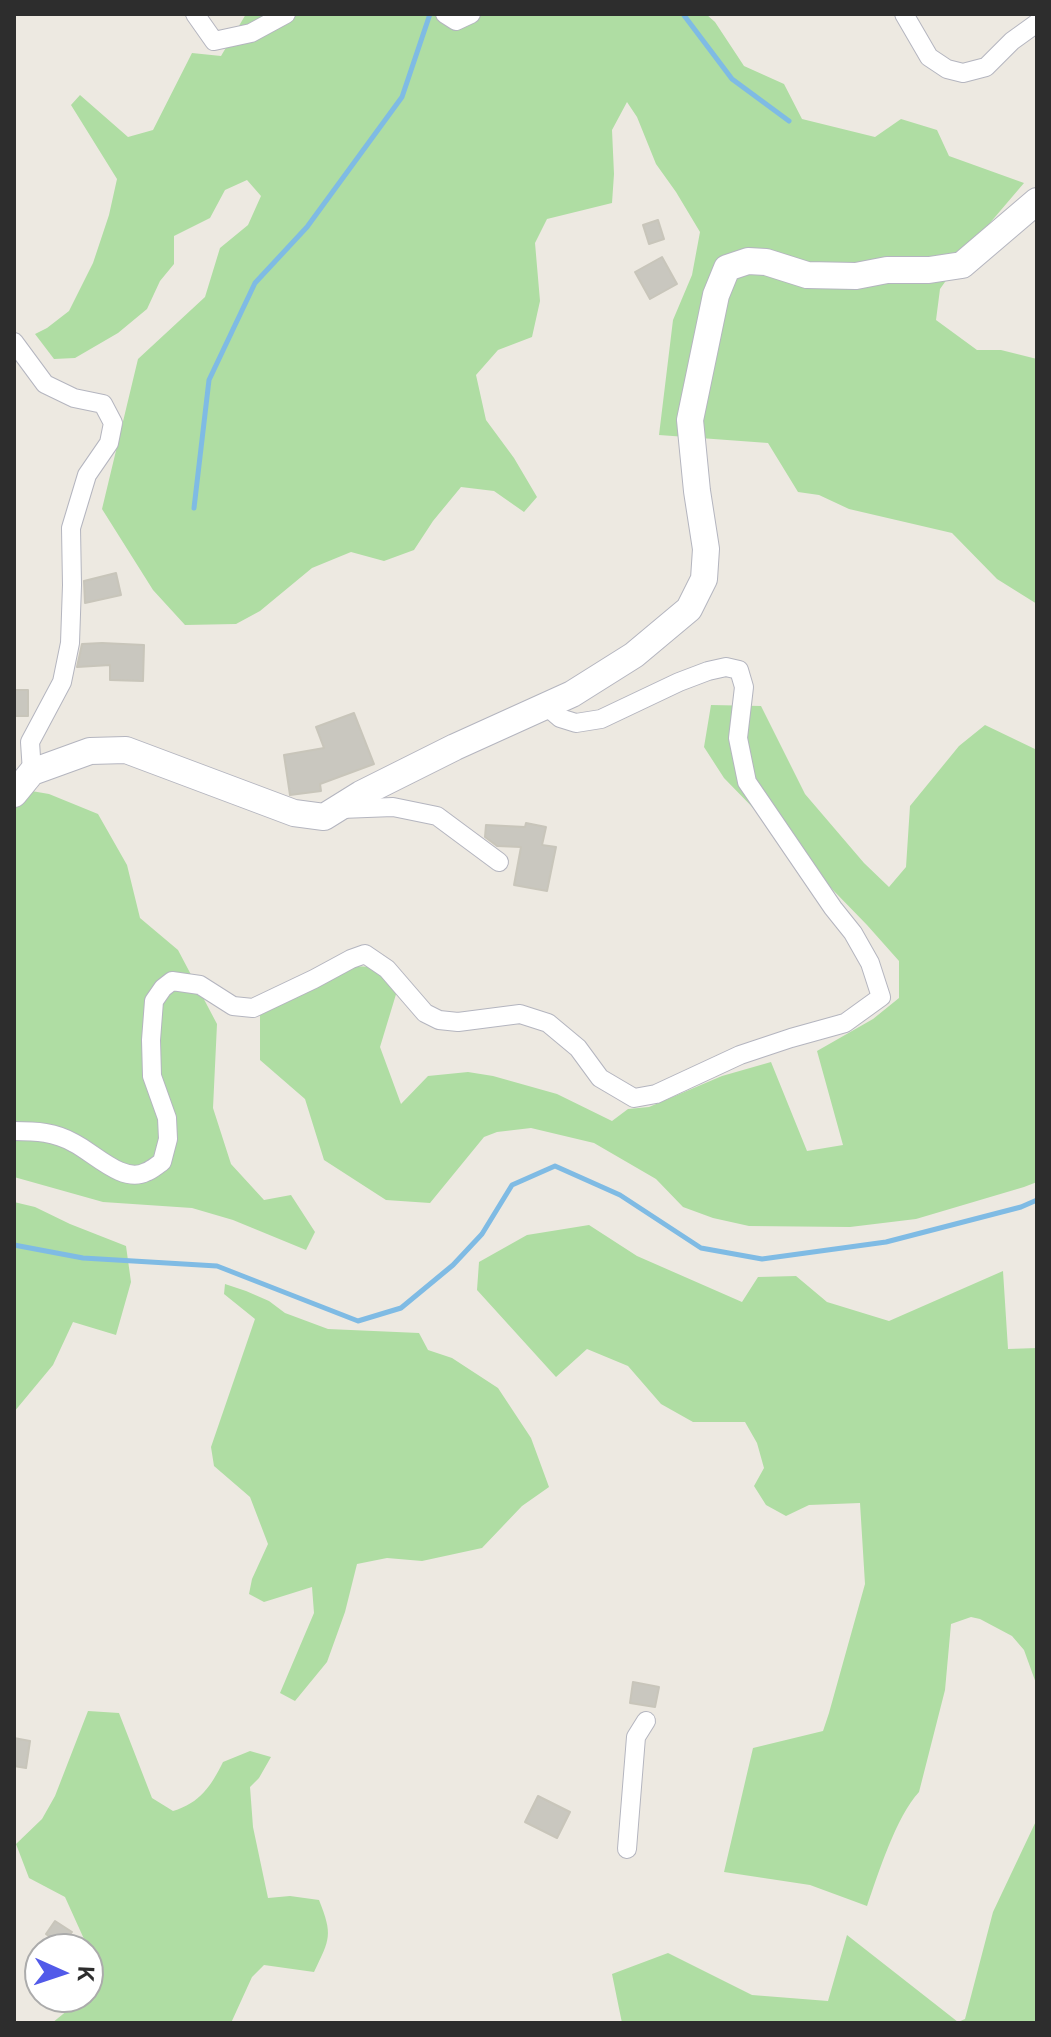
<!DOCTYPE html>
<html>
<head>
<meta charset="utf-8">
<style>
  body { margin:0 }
  #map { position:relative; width:1051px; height:2037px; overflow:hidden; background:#ede9e1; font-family:Inter,sans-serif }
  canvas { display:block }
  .frame { position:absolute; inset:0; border:16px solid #2d2d2d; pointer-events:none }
  .north { position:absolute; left:24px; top:1933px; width:80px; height:80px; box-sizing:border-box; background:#fff; border:2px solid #ababab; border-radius:50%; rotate:93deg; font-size:22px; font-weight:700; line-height:32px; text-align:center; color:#2d2d2d }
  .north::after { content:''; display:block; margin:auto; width:28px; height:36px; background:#525ae9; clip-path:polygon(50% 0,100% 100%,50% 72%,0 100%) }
</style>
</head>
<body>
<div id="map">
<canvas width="1051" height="2037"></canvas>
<div class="frame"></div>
<div class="north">K</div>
</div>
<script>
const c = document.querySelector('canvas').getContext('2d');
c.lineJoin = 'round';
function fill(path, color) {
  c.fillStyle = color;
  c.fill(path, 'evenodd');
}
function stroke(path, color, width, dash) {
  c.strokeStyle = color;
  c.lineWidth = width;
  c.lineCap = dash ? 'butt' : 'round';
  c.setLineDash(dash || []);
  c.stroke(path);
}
fill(new Path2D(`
  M246 14H706L715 22 744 66 784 84 802 119 875 137 901 119 937 130 949 156 1024 183 972 244 940 289 936 320 977 350H1001L1037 359V604L997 579 952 533 849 509 819 495 798 492 768 443 659 435 673 320 692 275 700 232 676 192 656 164 637 117 627 102 612 130 614 174 612 203 547 219 535 243 540 301 532 337 498 350 476 375 486 420 514 458 537 497 524 512 494 491 461 487 433 521 414 550 384 561 351 552 312 568 260 611 236 624 185 625 153 590 102 509 138 359 205 297 220 248 248 225 261 196 247 180 225 190 210 218 174 236V264L160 281 147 309 118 333 75 358 54 359 35 334 47 328 69 311 93 263 109 215 117 179 71 105 80 95 128 137 153 130 192 53 221 56Z
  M711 705 761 706 805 794 864 863 889 887 906 867 910 806 959 746 985 725 1037 750V1182L1024 1187 916 1219 850 1227 749 1226 713 1218 683 1207 656 1179 594 1143 531 1128 497 1132 484 1137 430 1203 386 1200 324 1160 305 1099 260 1060V1015L351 966 374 967 397 991 380 1047 401 1104 428 1076 468 1072 493 1076 557 1094 612 1121 628 1109 649 1107 722 1076 771 1062 807 1151 843 1145 817 1051 873 1019 899 998V961L867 925 724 778 704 747Z
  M14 788 49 794 98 814 127 865 140 918 178 950 217 1024 213 1108 231 1164 264 1200 291 1195 315 1232 306 1250 233 1220 192 1208 103 1202 14 1177Z
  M14 1202 35 1207 70 1224 126 1246 131 1282 116 1335 73 1322 53 1365 14 1412Z
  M589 1225 637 1256 742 1302 758 1277 796 1276 827 1302 889 1321 1003 1271 1008 1349 1037 1348V1686L1024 1650 1012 1636 980 1619 971 1617 951 1624 945 1690 919 1792C896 1817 878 1874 867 1906L810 1885 724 1872 753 1748 823 1731 829 1713 865 1584 860 1503 809 1505 786 1516 766 1505 754 1486 764 1468 757 1443 745 1422H693L661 1404 628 1366 587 1349 556 1377 477 1290 479 1262 527 1235Z
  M225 1284 246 1291 269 1301 285 1313 328 1329 419 1333 428 1350 452 1358 498 1388 531 1438 549 1487 522 1506 482 1548 422 1561 387 1558 357 1564 345 1612 327 1662 295 1701 280 1693 314 1613 312 1587 264 1602 249 1594 252 1579 268 1544 250 1497 214 1466 211 1447 255 1319 224 1294Z
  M88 1711 119 1713 152 1798 173 1811C200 1803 211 1786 223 1762L250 1751 271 1757 259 1778 250 1787 253 1827 268 1898 290 1896 319 1900C333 1935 330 1939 314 1972L264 1965 252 1977 231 2023H52L84 1997H88V1949H84V1939L65 1897 29 1878 16 1844 42 1819 55 1796Z
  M1037 1819V2023H622L612 1974 668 1953 752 1995 828 2001 847 1935 958 2022 965 2019 993 1912Z`), '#afdda3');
stroke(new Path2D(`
  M683 14 732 79 789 121
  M194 508 209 380 255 283 307 227 402 97 430 14
  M14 1245 83 1258 217 1266 358 1321 401 1308 453 1265 482 1234 512 1185 555 1166 620 1195 701 1248 762 1259 886 1242 1021 1207 1037 1200`), '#7fbbe4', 5);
const building = new Path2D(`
  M658 220 664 239 649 244 643 225Z
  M662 257 677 284 650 299 635 272Z
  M116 573 121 595 85 603 84 581Z
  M102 643 144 645 143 681 110 680V665L77 667 82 644Z
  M14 690H28V716H14Z
  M354 713 374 764 320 784 321 791 290 795 284 755 324 748 316 727Z
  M526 823 546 827 542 845 556 847 547 891 514 885 521 847 497 846 485 837 486 825 525 827Z
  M633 1682 659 1687 655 1707 630 1703Z
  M14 1738 30 1741 26 1768 14 1766Z
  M538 1796 570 1812 557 1838 525 1822Z
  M55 1921 72 1932 62 1946 46 1934Z`);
fill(building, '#c9c7bf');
stroke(building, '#c8c5ba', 2);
const street = new Path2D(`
  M195 14 214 41 251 33 286 14
  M445 14 456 21 471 14
  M904 14 929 57 947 69 963 73 986 67 1012 41 1037 23
  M14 342 45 384 74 398 103 404 113 423 109 443 87 475 71 528 72 585 70 643 62 682 30 742 32 772
  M341 809 393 807 437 816 499 862
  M14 1131C36 1131 55 1132 74 1143 94 1153 123 1184 146 1172 152 1170 157 1165 162 1162L168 1139 167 1118 152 1076 151 1040 154 1001 163 988 172 981 200 985 233 1006 253 1008 314 979 351 959 365 954 387 969 425 1013 439 1020 458 1022 520 1014 548 1023 578 1048 600 1078 634 1098 656 1094 740 1055 791 1038 845 1023 881 997 870 963 853 933 833 908 747 782 738 738 744 687 739 670 726 667 708 671 679 682 601 719 576 723 560 718 546 706
  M627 1849 636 1737 646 1721`);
const secondary = new Path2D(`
  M14 794 32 772 90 751 126 750 294 813 324 817 361 794 455 747 572 694 634 655 689 609 704 579 706 549 697 491 690 420 716 295 727 268 748 261 766 262 807 275 856 276 887 270H929L962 265 1037 201`);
stroke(street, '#b4b5bf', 20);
stroke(secondary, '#b4b5bf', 28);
stroke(street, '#fff', 18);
stroke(secondary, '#fff', 26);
</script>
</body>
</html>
